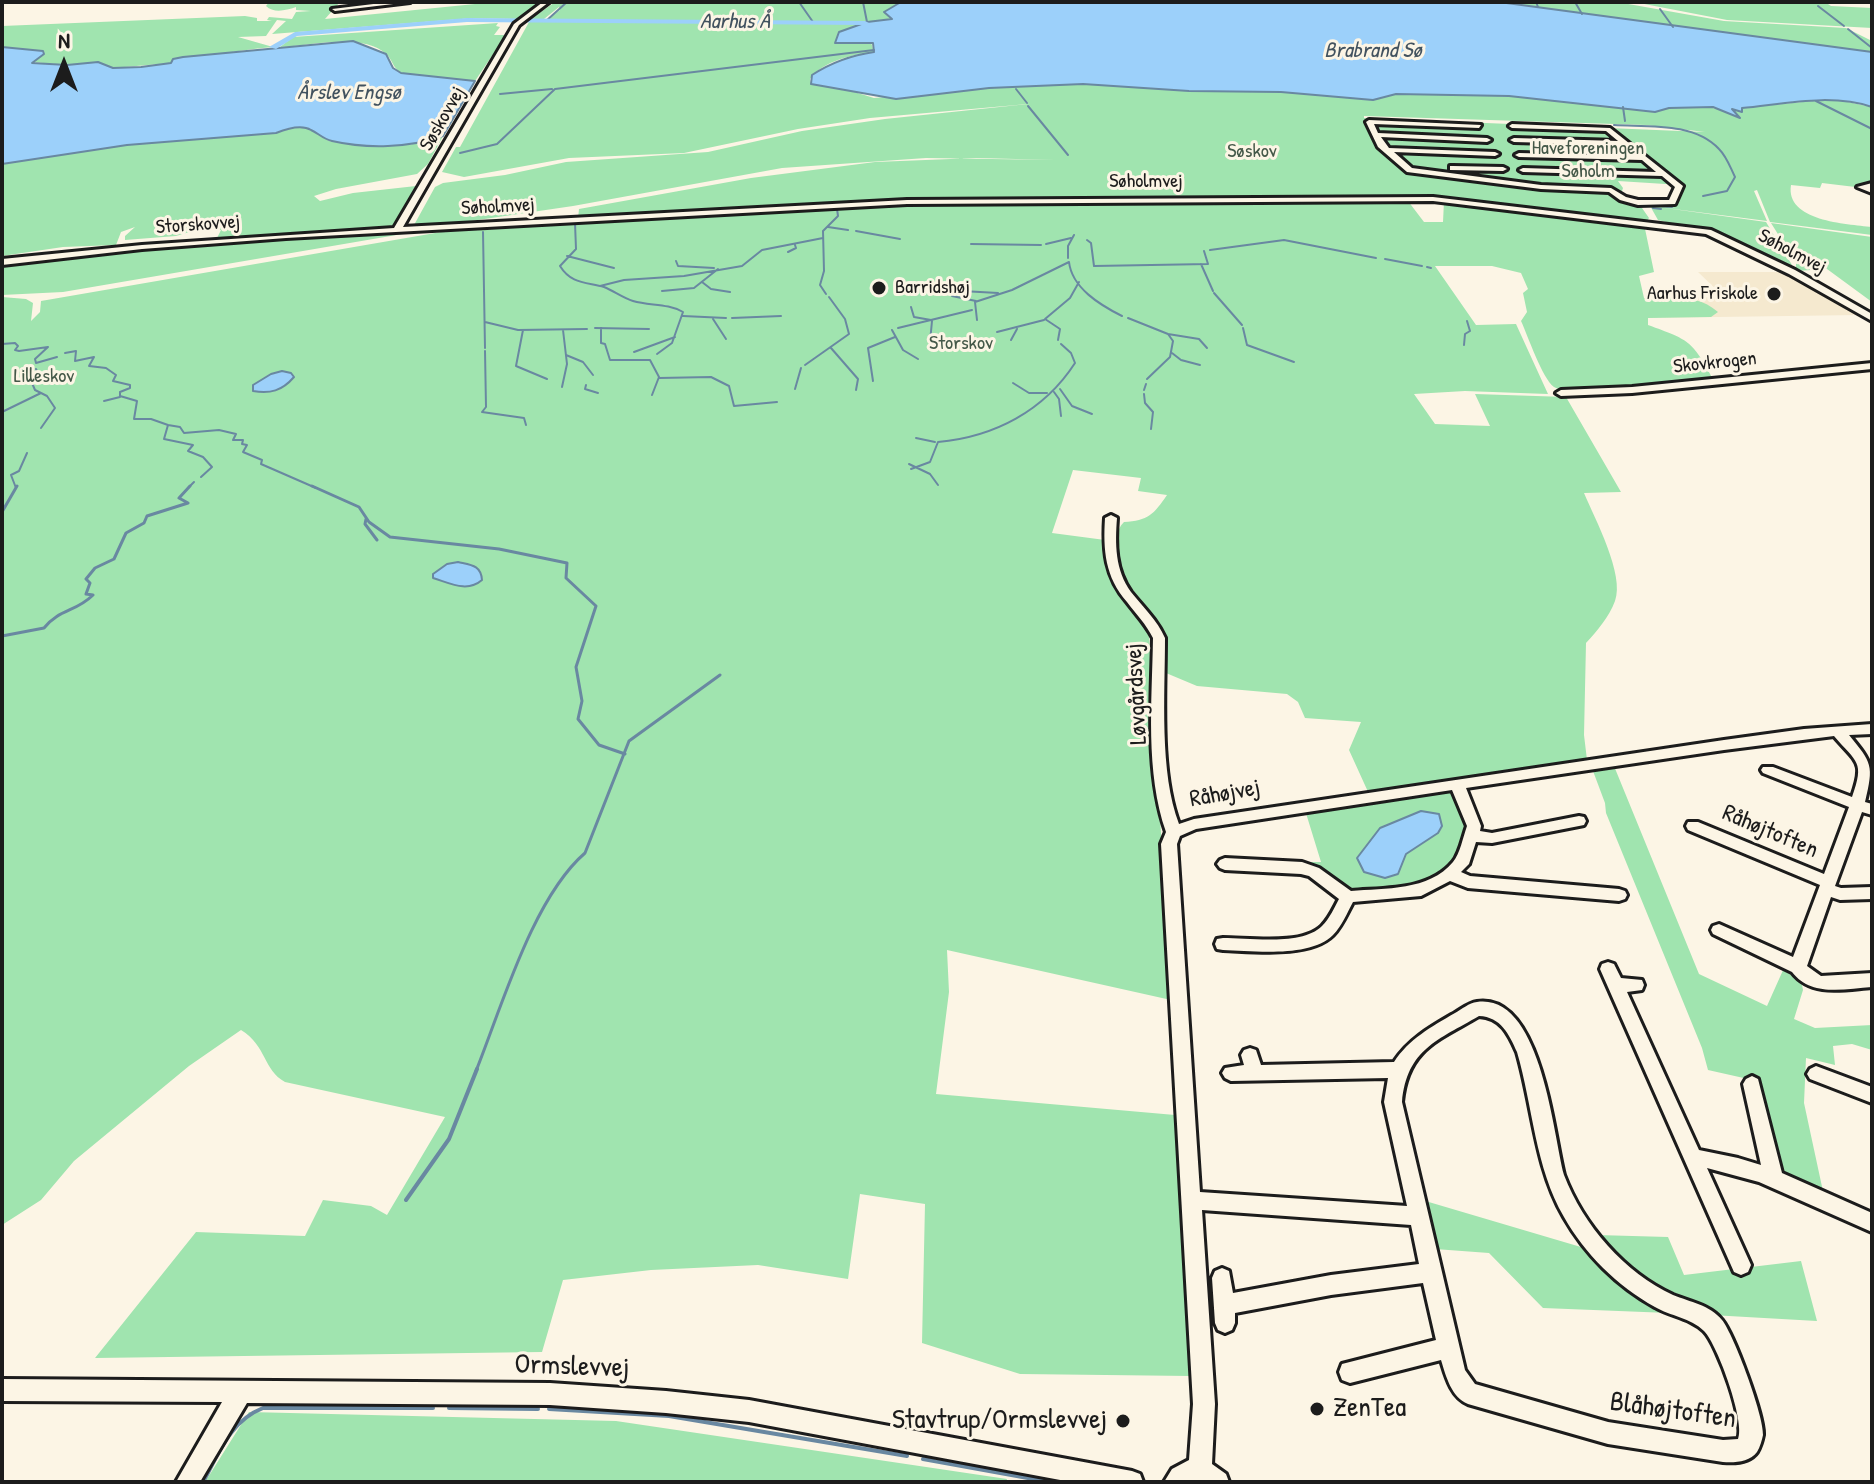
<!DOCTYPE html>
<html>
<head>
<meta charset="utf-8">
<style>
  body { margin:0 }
  #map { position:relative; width:1874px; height:1484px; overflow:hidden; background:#fcf5e5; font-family:"Patrick Hand",sans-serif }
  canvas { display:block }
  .frame { position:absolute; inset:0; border:4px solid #1c1c1c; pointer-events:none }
  .north { position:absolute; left:24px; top:24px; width:80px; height:80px; -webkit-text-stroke:6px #fcf5e5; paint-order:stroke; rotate:0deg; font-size:22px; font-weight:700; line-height:32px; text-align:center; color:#1c1c1c }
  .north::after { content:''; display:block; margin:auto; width:28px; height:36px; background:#1c1c1c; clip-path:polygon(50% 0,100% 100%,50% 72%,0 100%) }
</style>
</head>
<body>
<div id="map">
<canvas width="1874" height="1484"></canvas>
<div class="frame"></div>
<div class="north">N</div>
</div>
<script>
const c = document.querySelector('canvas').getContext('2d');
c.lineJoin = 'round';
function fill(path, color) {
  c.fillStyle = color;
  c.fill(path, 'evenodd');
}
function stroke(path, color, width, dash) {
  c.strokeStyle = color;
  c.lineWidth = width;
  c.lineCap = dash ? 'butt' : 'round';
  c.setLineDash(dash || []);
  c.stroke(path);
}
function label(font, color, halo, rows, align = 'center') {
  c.font = font + ' "Patrick Hand",sans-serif';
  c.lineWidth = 6;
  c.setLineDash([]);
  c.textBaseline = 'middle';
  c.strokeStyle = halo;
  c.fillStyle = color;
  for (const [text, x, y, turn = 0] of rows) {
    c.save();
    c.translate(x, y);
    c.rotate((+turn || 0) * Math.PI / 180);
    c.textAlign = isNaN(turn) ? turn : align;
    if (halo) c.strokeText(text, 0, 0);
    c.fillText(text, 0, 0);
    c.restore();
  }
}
fill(new Path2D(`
  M1698 272H1788L1859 315 1647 318 1644 298 1724 297Z`), '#f5e9cf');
fill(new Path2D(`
  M269 2H340L325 19 495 2H543L517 19 474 18 272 34 286 21 277 20 266 36 238 37 273 47C252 49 233 51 213 56 200 59 187 56 173 59L171 63 113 68 98 62 67 65 32 62 44 54 43 51 2 47V26L245 16 257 18V21H272L267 20 269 17 292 19 296 12 311 11 296 10V7C285 11 273 13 266 6Z
  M555 2H565L562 7 568 2H901L889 9 893 19 865 23 874 52C855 54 822 61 810 79L811 84 838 87 874 98 989 88 1083 84 1189 91 1280 92 1373 100 1396 94H1454L1519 97 1655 112C1680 102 1717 104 1738 118L1731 109 1833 99 1872 107V189L1822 183 1820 188 1791 185C1785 221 1846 224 1872 227V235L1770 222 1757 190 1754 191 1767 221 1658 207 1766 222 1792 265 1790 268 1730 238 1658 220 1649 204H1670L1681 185 1618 181 1623 188 1619 200 1642 208 1649 218 1647 221 1436 197 944 199 578 219 579 209 751 178 875 162 976 158 1056 160 926 158 782 168 573 206 457 223 414 225 435 187 443 183 505 175 566 162 708 152 802 131 885 119 1028 104 870 118 798 129 684 153 569 158 464 177 442 172 456 147H460L529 22H709L548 19 560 10 559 7 544 19H531ZM1364 116 1646 125 1705 132 1364 118Z
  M1499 2H1617L1724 21 1846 28 1872 41V52Z
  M1634 2H1825L1831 6 1872 8V28L1727 20Z
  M498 23 496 26 500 27 494 35H506L475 81 401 73C392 67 393 60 386 54 363 32 308 46 280 47L293 37Z
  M294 127 310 129 329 141 348 144 409 145 443 136 428 164 417 174 336 189 314 196 320 201 353 193 416 186 393 226 216 240 221 230 206 227 176 236 125 240V236L135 227 121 232 116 245 63 247 2 256V164L127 145 276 133Z
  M1408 201 1424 222H1443L1444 201 1644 224 1654 272 1639 276 1644 298C1670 298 1697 293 1718 312L1711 317 1648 318V325C1689 340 1692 340 1713 379 1686 382 1573 399 1554 387 1542 378 1528 336 1521 321L1527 312 1523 293 1528 289 1521 273 1492 266H1435L1476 325 1516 324 1548 394 1465 391 1414 394 1435 424 1490 426 1475 394 1566 397 1621 492 1584 493C1595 519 1625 575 1615 601 1609 617 1597 631 1586 643L1584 735 1587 760 1369 794 1349 750 1361 722 1305 718 1298 702 1287 694 1197 686 1166 673C1167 658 1166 642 1161 628 1155 613 1141 606 1133 593 1121 576 1107 538 1124 522 1148 521 1154 514 1167 495L1138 491 1141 478 1073 470 1052 533 1105 540 1103 551 1111 581 1149 634 1171 1000 947 950 949 992 936 1094 1175 1115 1191 1376 1020 1374 922 1343 925 1204 860 1194 848 1279 758 1265 651 1270 563 1280 542 1352 95 1358 196 1232 305 1236 323 1200 371 1206 387 1215 445 1117 285 1082C263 1070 267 1046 241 1030L189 1066 74 1161 41 1200 2 1225V297L26 299 33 303 31 321 40 312 41 301 470 227 954 203Z
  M1771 223 1872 237V302L1827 269 1796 271V263Z
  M420 231 63 292 2 295V264L141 249Z
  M1614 766 1699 974 1767 1006 1784 968 1801 980 1803 990 1794 1019 1815 1028 1872 1025V1050L1852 1044 1833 1046 1835 1065 1806 1058 1804 1103 1824 1196 1780 1173 1757 1081 1708 1070 1702 1048 1606 813 1605 803 1593 771Z
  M1445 790 1456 794 1468 828C1464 836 1462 848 1457 856 1439 884 1379 897 1348 891 1333 887 1314 871 1300 862H1321L1305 810Z
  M1422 1200 1591 1250 1669 1313 1543 1308 1489 1253 1435 1249Z
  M1597 1235 1668 1237 1684 1275 1801 1261 1817 1321 1711 1315 1636 1275Z
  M249 1412 616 1421 1007 1479 1006 1482H205Z`), '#a0e4af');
const water = new Path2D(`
  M901 2H1499L1872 52V107C1831 93 1784 104 1742 108V112L1732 109 1740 118 1713 107 1669 108 1655 112 1509 96 1396 94 1373 100 1281 92 1189 91 1083 84 989 88 896 99 811 84 812 75C832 62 853 55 874 52L873 43H835L839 32 867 22 892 19 884 12Z
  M353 41 386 54 393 68 401 73 475 81 443 136C409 148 367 149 332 141 323 139 318 133 311 130 301 124 286 129 276 133L127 145 2 164V47L43 51 44 54 32 63 67 65 98 62 113 68 141 67 171 63 173 59 183 57Z
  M282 371 291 373 294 377C282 391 270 394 253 391V385L271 374Z
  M458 562C471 565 481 565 482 580 467 593 450 583 433 578V574L447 564Z
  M1421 811 1439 814 1442 826 1438 833 1406 854 1398 874 1385 878 1364 872 1357 858 1380 828Z`);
fill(water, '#9cd0fa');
stroke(water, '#6988a1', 2);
stroke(new Path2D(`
  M799 2 813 22
  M863 2 867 22
  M1536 2 1538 7
  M1575 2 1582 14
  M1818 6 1844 26
  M1660 9 1673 27
  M546 21 567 2
  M1848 29 1872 48
  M1016 89 1027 103
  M500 94 552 89
  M1816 101 1872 129
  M1028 106 1068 155
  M1623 107 1625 121
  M1614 125C1648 127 1694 122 1719 149 1727 157 1730 167 1735 177L1727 191 1703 196
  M460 153 497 144 555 89 874 50
  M1661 206 1672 207
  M1653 208 1661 209
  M575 223 576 249 560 266C571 284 586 282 604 287 614 291 623 298 633 301 650 306 667 303 683 312L672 343 657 354
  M828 227 848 230
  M856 231 900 239
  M483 232 485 348
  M1087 240 1091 243 1094 266 1208 264 1204 251
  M971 244 1041 245
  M1046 244 1071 238
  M1210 250 1284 240 1376 258
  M788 252 796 248 795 245
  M567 256 614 268
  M1068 258V246L1074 235
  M1385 259 1422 266
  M676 261 678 266 714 268
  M1201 264 1213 291
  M1427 267 1431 268
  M702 282 711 289 730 292
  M600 286 624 280 684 276 742 266 762 250 823 238
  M662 291 694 288 718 269
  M962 291 998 293
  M1214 293 1242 325
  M826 294 820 285 824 271 823 231 838 216 837 209
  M952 296 976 301
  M911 307 914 317 931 320
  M683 316 726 318
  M732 318 781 316
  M1128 318 1168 334 1173 341 1170 357 1147 379
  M713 319 726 339
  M977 320 975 302 1012 290 1069 262C1072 288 1100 305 1122 316
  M932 321 930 342 941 350
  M485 322 518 330 587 329
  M595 328 649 329
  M601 328V343L605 344 610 360H650L659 377 652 395
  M898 328 972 310
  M1243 328 1247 345 1294 362
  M523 330 516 366 547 379
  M892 330 903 350 918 359
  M997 332 1044 320
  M1168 334 1199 339 1207 348
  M1011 340 1017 329
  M1058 340 1060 329 1045 319 1070 298 1079 282
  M2 344 15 343 18 346 15 350 19 351 48 347 35 359 36 363 57 357
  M1464 345 1465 334 1470 331 1467 321
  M831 348 858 379 856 390
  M485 351 486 407 482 412 524 418 526 425
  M634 352 675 337
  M65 353 76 351 75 361 94 357 89 366 106 368 116 375 113 381 130 385V388L120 392V396L137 401 134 419H151L168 425 164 439 193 445 188 451 203 457 212 467 201 477
  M1172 353 1181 360 1200 365
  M566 355 583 362 593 375
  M805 365 849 334 845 319 829 297
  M36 369 39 376 32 383 35 390 47 396 55 408 41 428
  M659 378 711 377 729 386 734 406 777 402
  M873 381 868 348 895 337
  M1013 383 1029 393H1047
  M586 385 585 389 598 393
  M562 387 567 364 563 330
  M795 389 801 368
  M1060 389 1072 406 1092 414
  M1144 390 1146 384
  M1054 392 1059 399 1061 416
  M1144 394 1145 403 1153 412 1151 429
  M104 401 120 397
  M2 412 41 393
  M168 425 180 427 184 433 219 430 236 434 233 440H243L242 444 247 445 243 452 262 460 261 464 316 488
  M916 438 935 442
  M909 464 930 474 938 485
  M911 469 930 462 938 442C994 437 1044 411 1075 363L1071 353 1061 344
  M16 488 11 475 19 471 27 453
  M188 488 194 482`), '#6988a1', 2);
stroke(new Path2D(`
  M312 486 359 507 369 522 390 537 499 549 567 563 566 578 596 606 576 667 582 701 578 719 599 745 625 754
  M2 512 17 486
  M366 519 365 524 377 540
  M2 636 44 628C59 609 76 612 93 595L86 594 90 583 86 579 95 568 114 559 126 533 144 523 147 516 188 503 179 498 190 486
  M476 1071C502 1006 533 898 585 853L629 741 720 675`), '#6988a1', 3);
stroke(new Path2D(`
  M406 1200 449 1139 477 1069
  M449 1408 538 1409
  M549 1409 669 1416 907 1456
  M923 1459 1050 1482
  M203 1482C219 1453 230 1421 263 1408H433`), '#6988a1', 4);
fill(new Path2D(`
  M467 18 865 21 869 23 865 25 467 22 297 36 276 49 269 47 295 32Z`), '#9cd0fa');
const minor = new Path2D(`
  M390 2H410L335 11 332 9Z
  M543 2H549L519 25 403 227 907 200 1433 197 1711 230 1795 270 1872 314V321L1789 274 1706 234 1433 201 907 204 286 238 142 249 2 265V259L142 245 394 228 514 24Z
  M1369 120 1481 125 1479 128 1374 124 1378 133 1487 138 1491 140 1487 142 1381 137 1389 148 1495 152 1499 154 1495 156 1394 152 1412 168 1541 185 1611 188 1626 197 1638 200H1669L1675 187 1662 176 1523 172 1519 170 1523 168 1656 172 1642 160 1519 157 1515 155 1519 153 1637 156 1624 145 1514 142 1510 140 1514 138 1618 141 1606 131 1512 128 1509 126 1512 124 1610 128 1683 186 1675 204 1638 205 1620 200 1609 192 1541 189 1407 172 1378 147 1366 122Z
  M1453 166 1503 167 1507 169 1503 171 1450 170V166Z
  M1872 183V187L1870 188 1872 193 1857 187Z
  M1872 363V369L1632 393 1561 396 1556 393 1561 390 1632 387Z
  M1111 515 1117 518C1115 544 1115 570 1131 592 1143 607 1157 620 1165 638 1165 693 1159 773 1179 824L1194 819 1724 740 1804 729 1872 724V734L1849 735C1872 763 1874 765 1865 802L1872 804V815L1862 812 1835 886 1841 888 1872 887V899L1840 900 1831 897 1807 966 1821 976 1872 973V987C1844 989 1811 997 1792 972L1713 934 1711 930 1713 926 1719 924 1793 957 1820 885 1688 830 1686 826 1688 822H1698L1824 874 1849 807 1763 773 1761 770 1763 767H1773L1852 797C1865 761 1857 763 1834 736L1724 750 1466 788 1481 826 1480 831 1492 833 1579 816 1584 817 1586 821 1584 825 1579 826 1492 843 1476 842 1469 864 1461 872 1470 876 1619 889 1625 891 1627 895 1625 899 1619 901 1468 888 1450 881 1421 896 1353 902C1347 913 1342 926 1333 935 1310 958 1254 951 1223 950L1217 949 1215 944 1217 939 1223 938C1250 938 1302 946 1322 926 1330 918 1334 908 1339 899L1309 876 1301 874 1225 870 1220 868 1217 864 1220 860 1225 858 1302 862 1319 868 1351 891C1385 888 1429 891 1453 862 1460 854 1463 837 1467 826L1452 790 1196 829 1180 836 1177 844 1200 1192 1407 1206 1384 1102 1388 1078 1231 1081 1225 1078 1222 1073 1225 1068 1244 1065 1241 1055 1244 1050 1250 1048 1256 1050 1261 1065 1394 1062C1409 1039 1431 1027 1455 1013 1462 1009 1469 1003 1477 1002 1541 993 1553 1133 1564 1175 1583 1225 1625 1273 1673 1295 1690 1302 1710 1305 1722 1320 1734 1335 1764 1416 1763 1435 1762 1440 1760 1447 1757 1452 1750 1462 1734 1463 1723 1462L1608 1444 1468 1404C1451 1397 1446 1376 1441 1360L1350 1383 1342 1380 1339 1372 1342 1364 1436 1340 1423 1283 1331 1295 1235 1313V1323L1232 1330 1225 1333 1218 1330 1215 1323 1212 1278 1215 1271 1222 1268 1229 1271 1233 1293 1331 1275 1419 1264 1411 1225 1202 1210 1215 1404 1212 1464 1226 1474 1229 1482H1164L1172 1469 1189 1460 1193 1404 1161 844 1166 832C1145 772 1152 701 1153 638 1146 624 1136 614 1127 602 1105 577 1103 550 1105 518ZM1479 1016C1501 1017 1509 1034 1517 1052 1533 1107 1535 1167 1564 1217 1585 1254 1617 1286 1655 1307 1670 1316 1691 1318 1704 1331 1718 1345 1746 1424 1738 1439L1723 1440 1608 1422 1475 1384 1465 1370 1402 1102C1407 1049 1438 1040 1479 1016Z
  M1608 962 1614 964 1621 978 1642 980 1644 985 1642 990 1627 992 1699 1150 1738 1158 1761 1165 1743 1084 1746 1079 1752 1076 1758 1079 1782 1173 1872 1213V1232L1759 1182 1707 1168 1751 1265 1748 1272 1741 1275 1734 1272 1600 969 1602 964Z
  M1816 1066 1872 1087V1103L1810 1079 1807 1074 1810 1069Z
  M2 1379 550 1383 666 1391 749 1400 1132 1471 1140 1474 1143 1482H1071L749 1422 666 1413 550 1405 247 1403 200 1482H176L222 1402 2 1401Z`);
stroke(minor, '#1c1c1c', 6);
fill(minor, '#fcf5e5');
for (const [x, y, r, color] of [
  [879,288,8,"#1c1c1c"],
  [1774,294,8,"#1c1c1c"],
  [1317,1409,8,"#1c1c1c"],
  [1123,1421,8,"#1c1c1c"]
]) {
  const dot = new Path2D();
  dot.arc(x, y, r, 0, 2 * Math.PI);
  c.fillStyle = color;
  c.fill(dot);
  stroke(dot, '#fcf5e5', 3);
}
label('20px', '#1c1c1c', '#fcf5e5', [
  ["Søskovvej",443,119,-60],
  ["Søholmvej",1146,182],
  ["Søholmvej",498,207,-3],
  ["Storskovvej",198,225,-4],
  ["Søholmvej",1792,252,28],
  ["Skovkrogen",1715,363,-6]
]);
label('20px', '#445848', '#fcf5e5', [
  ["Haveforeningen",1588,149],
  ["Søholm",1588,172],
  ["Søskov",1252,152],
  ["Storskov",961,344],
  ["Lilleskov",44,377]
]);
label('20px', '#1c1c1c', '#fcf5e5', [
  ["Barridshøj",895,288],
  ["Aarhus Friskole",1758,294,"right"]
], 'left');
label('italic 22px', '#42525f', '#fcf5e5', [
  ["Aarhus Å",735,22],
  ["Brabrand Sø",1373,51],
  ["Årslev Engsø",349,93]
]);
label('24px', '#1c1c1c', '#fcf5e5', [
  ["Løvgårdsvej",1137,694,-93],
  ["Råhøjvej",1225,794,-10],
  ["Råhøjtoften",1770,832,23]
]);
label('28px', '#1c1c1c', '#fcf5e5', [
  ["Ormslevvej",572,1367,2],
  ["Blåhøjtoften",1673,1411,8]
]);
label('28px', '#1c1c1c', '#fcf5e5', [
  ["ZenTea",1333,1409],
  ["Stavtrup/Ormslevvej",1107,1421,"right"]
], 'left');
</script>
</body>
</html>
